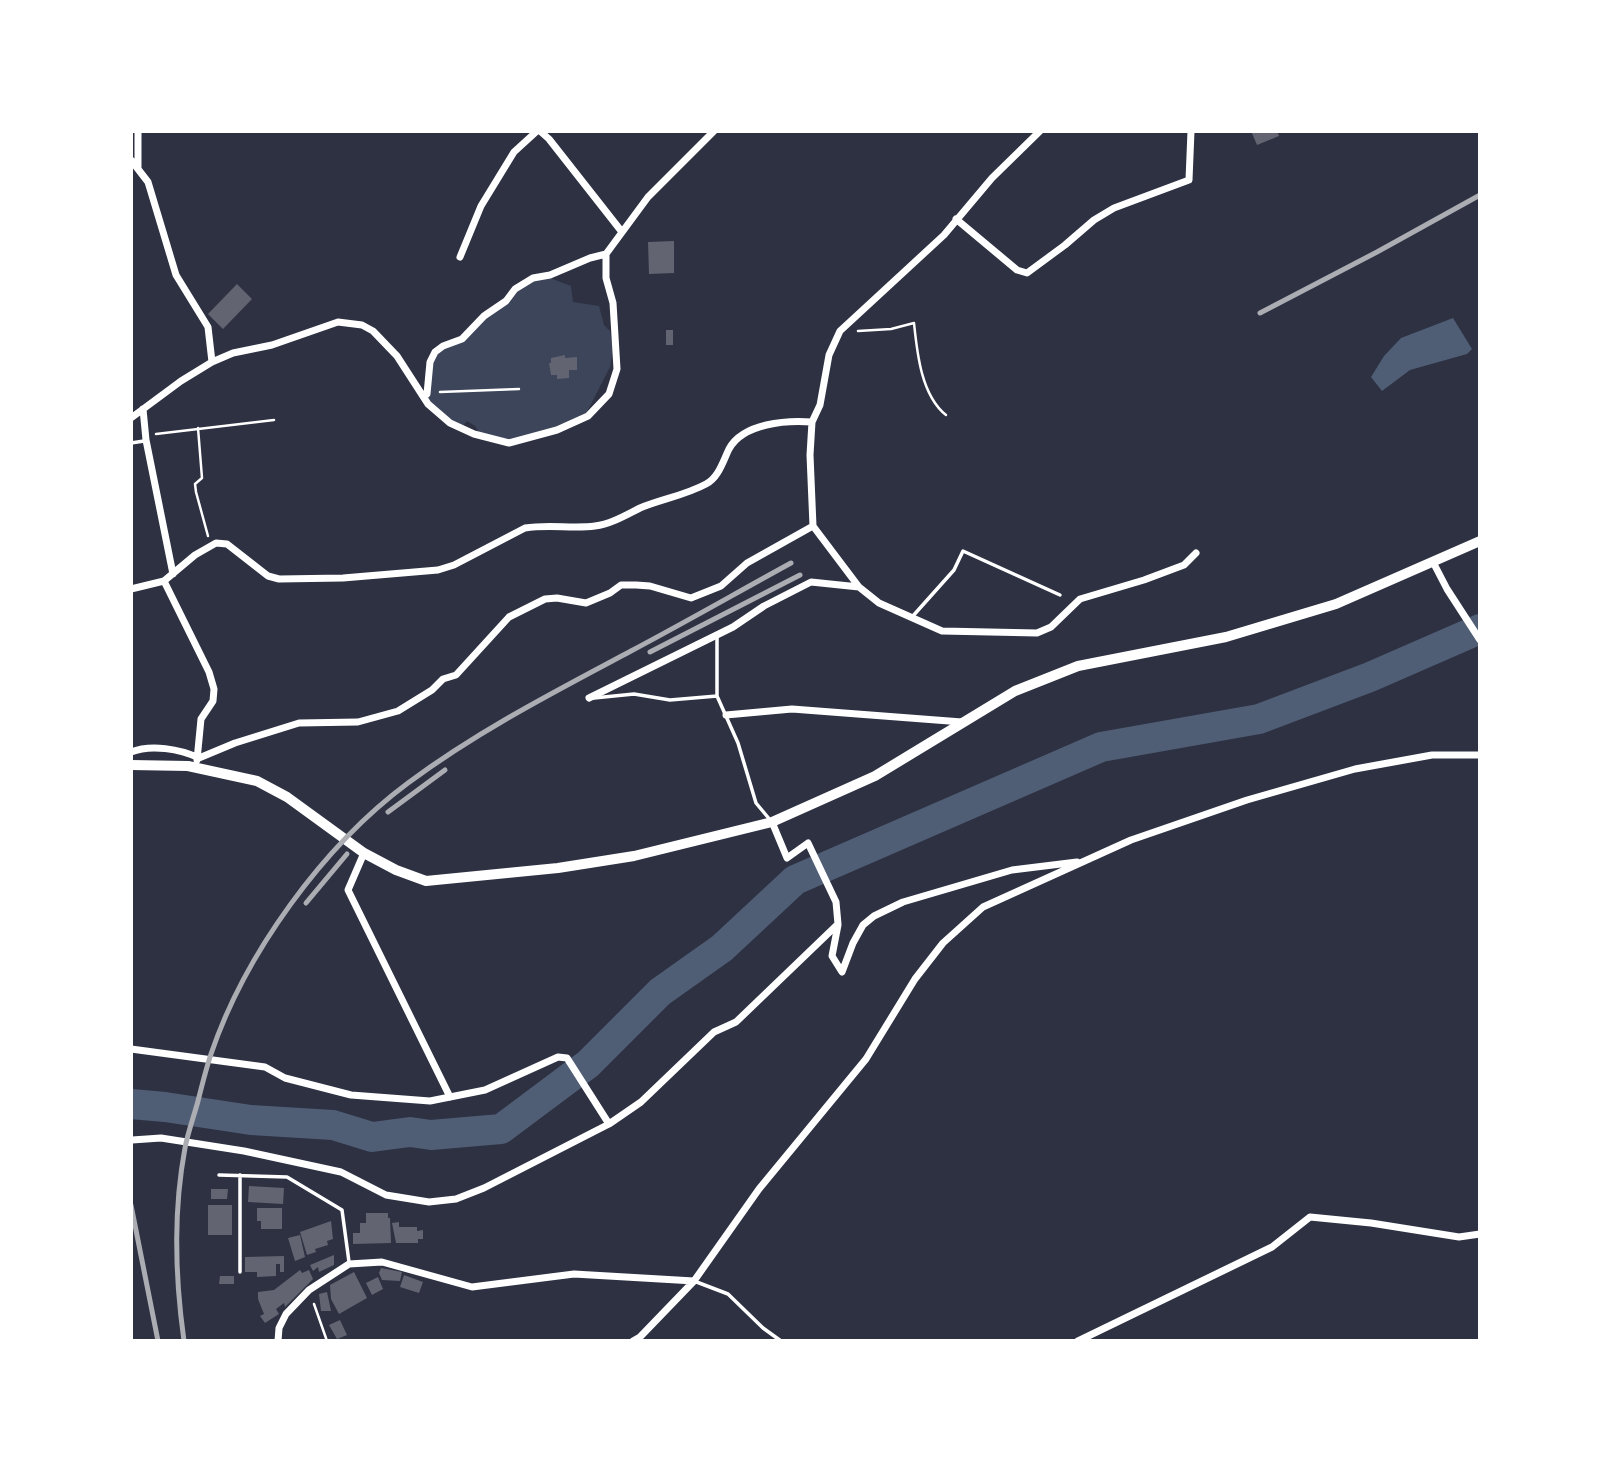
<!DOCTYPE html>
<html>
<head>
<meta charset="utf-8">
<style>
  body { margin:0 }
  #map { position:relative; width:1611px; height:1472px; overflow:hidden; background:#2d3142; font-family:"Sofia Sans Condensed",sans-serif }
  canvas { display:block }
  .frame { position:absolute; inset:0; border:133px solid #fff; pointer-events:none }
</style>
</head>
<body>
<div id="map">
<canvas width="1611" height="1472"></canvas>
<div class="frame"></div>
</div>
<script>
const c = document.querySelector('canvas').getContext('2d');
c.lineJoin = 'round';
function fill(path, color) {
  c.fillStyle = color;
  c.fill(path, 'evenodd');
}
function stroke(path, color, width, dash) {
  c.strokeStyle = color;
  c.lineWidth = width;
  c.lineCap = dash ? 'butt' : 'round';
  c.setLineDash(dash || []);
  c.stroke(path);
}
fill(new Path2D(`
  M550 278 571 286 573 302 599 306 604 325 610 331 613 349 610 367 587 412 557 428 509 440 479 432 475 426 467 421 463 426 454 423 429 403 427 397 432 362 443 347 463 340 514 291 529 281Z`), '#3c4559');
fill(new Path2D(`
  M1453 318 1472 349 1467 354 1410 370 1382 391 1371 377 1384 356 1401 338Z`), '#4f5d75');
stroke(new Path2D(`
  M131 1104 165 1107 251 1120 333 1125 372 1137 410 1132 431 1135 501 1129 588 1064 660 992 722 948 795 880 1101 747 1259 719 1370 677 1480 629`), '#4f5d75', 30);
fill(new Path2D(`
  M1251 131H1277L1279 136 1257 145Z
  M674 241V273L649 274 648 242Z
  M237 284 252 299 223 329 208 314Z
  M666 330H673V345H666Z
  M565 355V358L577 357V370H569V378L557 379V375H551L549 363H551V358Z
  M249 1186 284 1188 283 1204 248 1202Z
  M211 1189H228L227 1199H211Z
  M208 1205H232V1235H208Z
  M257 1208H282V1229H261V1221H257Z
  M366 1213H388V1218H390L391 1243 353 1244V1233H360V1223H366Z
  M331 1221 333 1239 327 1241 328 1245 315 1249 316 1252 307 1255 300 1232Z
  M399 1222V1227H417V1231L423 1230V1239H418V1243H396L392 1223Z
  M300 1235 305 1257 295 1261 288 1238Z
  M334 1255V1265L319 1272 318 1267 313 1271 310 1265Z
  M284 1256V1272H280V1264H276V1276L257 1277V1272H245V1257Z
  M381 1268 402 1272 400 1281 382 1280 379 1273Z
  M300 1270 302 1273 309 1270 313 1279 285 1307 284 1303 276 1309 279 1314 265 1323 260 1316 264 1314 258 1299V1292L274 1290Z
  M354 1272 367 1298 339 1314 331 1299 330 1285Z
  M404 1275 423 1282 419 1293 400 1287Z
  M220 1276H234V1284H219Z
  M378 1277 383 1289 372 1295 366 1283Z
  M327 1292 331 1311H321L319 1294Z
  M340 1320 347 1335 337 1339 329 1325Z`), '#626471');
stroke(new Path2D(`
  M858 331 891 329 914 323C917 352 921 395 946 415
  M440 392 519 389
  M198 428 202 478 195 484 196 492 208 536
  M156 434 274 420
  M314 1304 327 1341`), '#fff', 2.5);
stroke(new Path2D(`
  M131 443 144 441
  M912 617 954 570 963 551 1060 595
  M717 696 738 743 756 803 771 821
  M594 698 634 694 670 700 717 696V635
  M219 1175 287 1177 342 1210 349 1262
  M240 1175V1272
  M694 1281 728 1294 763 1328 781 1341`), '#fff', 3.5);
stroke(new Path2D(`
  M138 131V168
  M540 131 549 139 622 232
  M131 160 148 182 176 275 208 327 212 362
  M956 219 1017 270 1027 273 1065 245 1094 220 1114 208 1189 180 1191 131
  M460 257 481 206 514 152 537 131
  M424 396 427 394 430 362 435 352 443 346 462 339 484 316 506 301 515 289 533 278 550 275 590 258 606 254
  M143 409 146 440 173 574
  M131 418 181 381 212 362 233 353 272 345 338 322 362 325 373 331 397 356 428 404 450 423 474 434 509 443 557 430 588 416 609 394 617 369 613 303 606 278V254L648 197 714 131
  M1433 562 1447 589 1480 640
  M164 581 209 672 214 689 213 701 201 719 197 760
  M859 587 879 603 942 631 1037 633 1051 627 1080 599 1144 580 1184 565 1196 553
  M131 589 164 581 195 555 216 543 227 544 268 576 279 579 343 578 438 570 454 565 525 528C549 524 572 529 595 526 611 524 626 515 640 508 662 499 686 495 706 484 719 477 723 461 729 449 743 423 787 420 812 422
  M589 698 733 627 764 606 811 582 859 587 813 526
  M726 715 792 709 962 722
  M131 752C151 744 180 749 199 758L235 743 299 723 358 722 398 711 432 690 443 679 456 675 509 617 545 599 557 598 586 603 610 593 621 585H636L650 586 691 598 721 586 747 563 813 526 810 455 812 422 820 405 829 355 840 331 944 235 992 178 1040 131
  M364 853 348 890 450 1097
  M838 925 832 956 842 972 853 943 863 925 874 916 903 902 1012 870 1077 862
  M131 1049 265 1067 285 1078 351 1095 430 1101 485 1090 558 1057 567 1058 609 1124
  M132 1140 161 1138 244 1151 341 1172 386 1195 429 1202 456 1199 484 1188 609 1124 641 1102 714 1032 736 1022 838 924 836 902 808 843 787 858 772 822
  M278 1341 279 1328 286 1314 309 1290 349 1264 382 1262 472 1287 574 1274 694 1281 759 1189 866 1059 915 979 943 943 983 907 1131 840 1247 800 1355 769 1432 755H1480
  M633 1341 640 1337 694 1281
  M1078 1341 1272 1247 1310 1217 1371 1223 1459 1237 1480 1234`), '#fff', 7);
stroke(new Path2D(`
  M131 765 188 766 257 781 287 797 364 853 396 870 426 881 558 868 634 856 772 822 875 776 1015 691 1078 666 1226 637 1336 604 1480 541`), '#fff', 10);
stroke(new Path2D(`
  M1260 313 1377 252 1480 195
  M650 652 800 575
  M388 812 445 770
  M306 903 347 854
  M131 1205 158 1341
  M184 1341C175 1277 173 1212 185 1148 188 1132 194 1116 198 1101 202 1085 206 1069 211 1054 245 954 323 846 408 783 478 731 554 692 631 651 684 623 738 592 791 563`), '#abadb3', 5);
</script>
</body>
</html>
